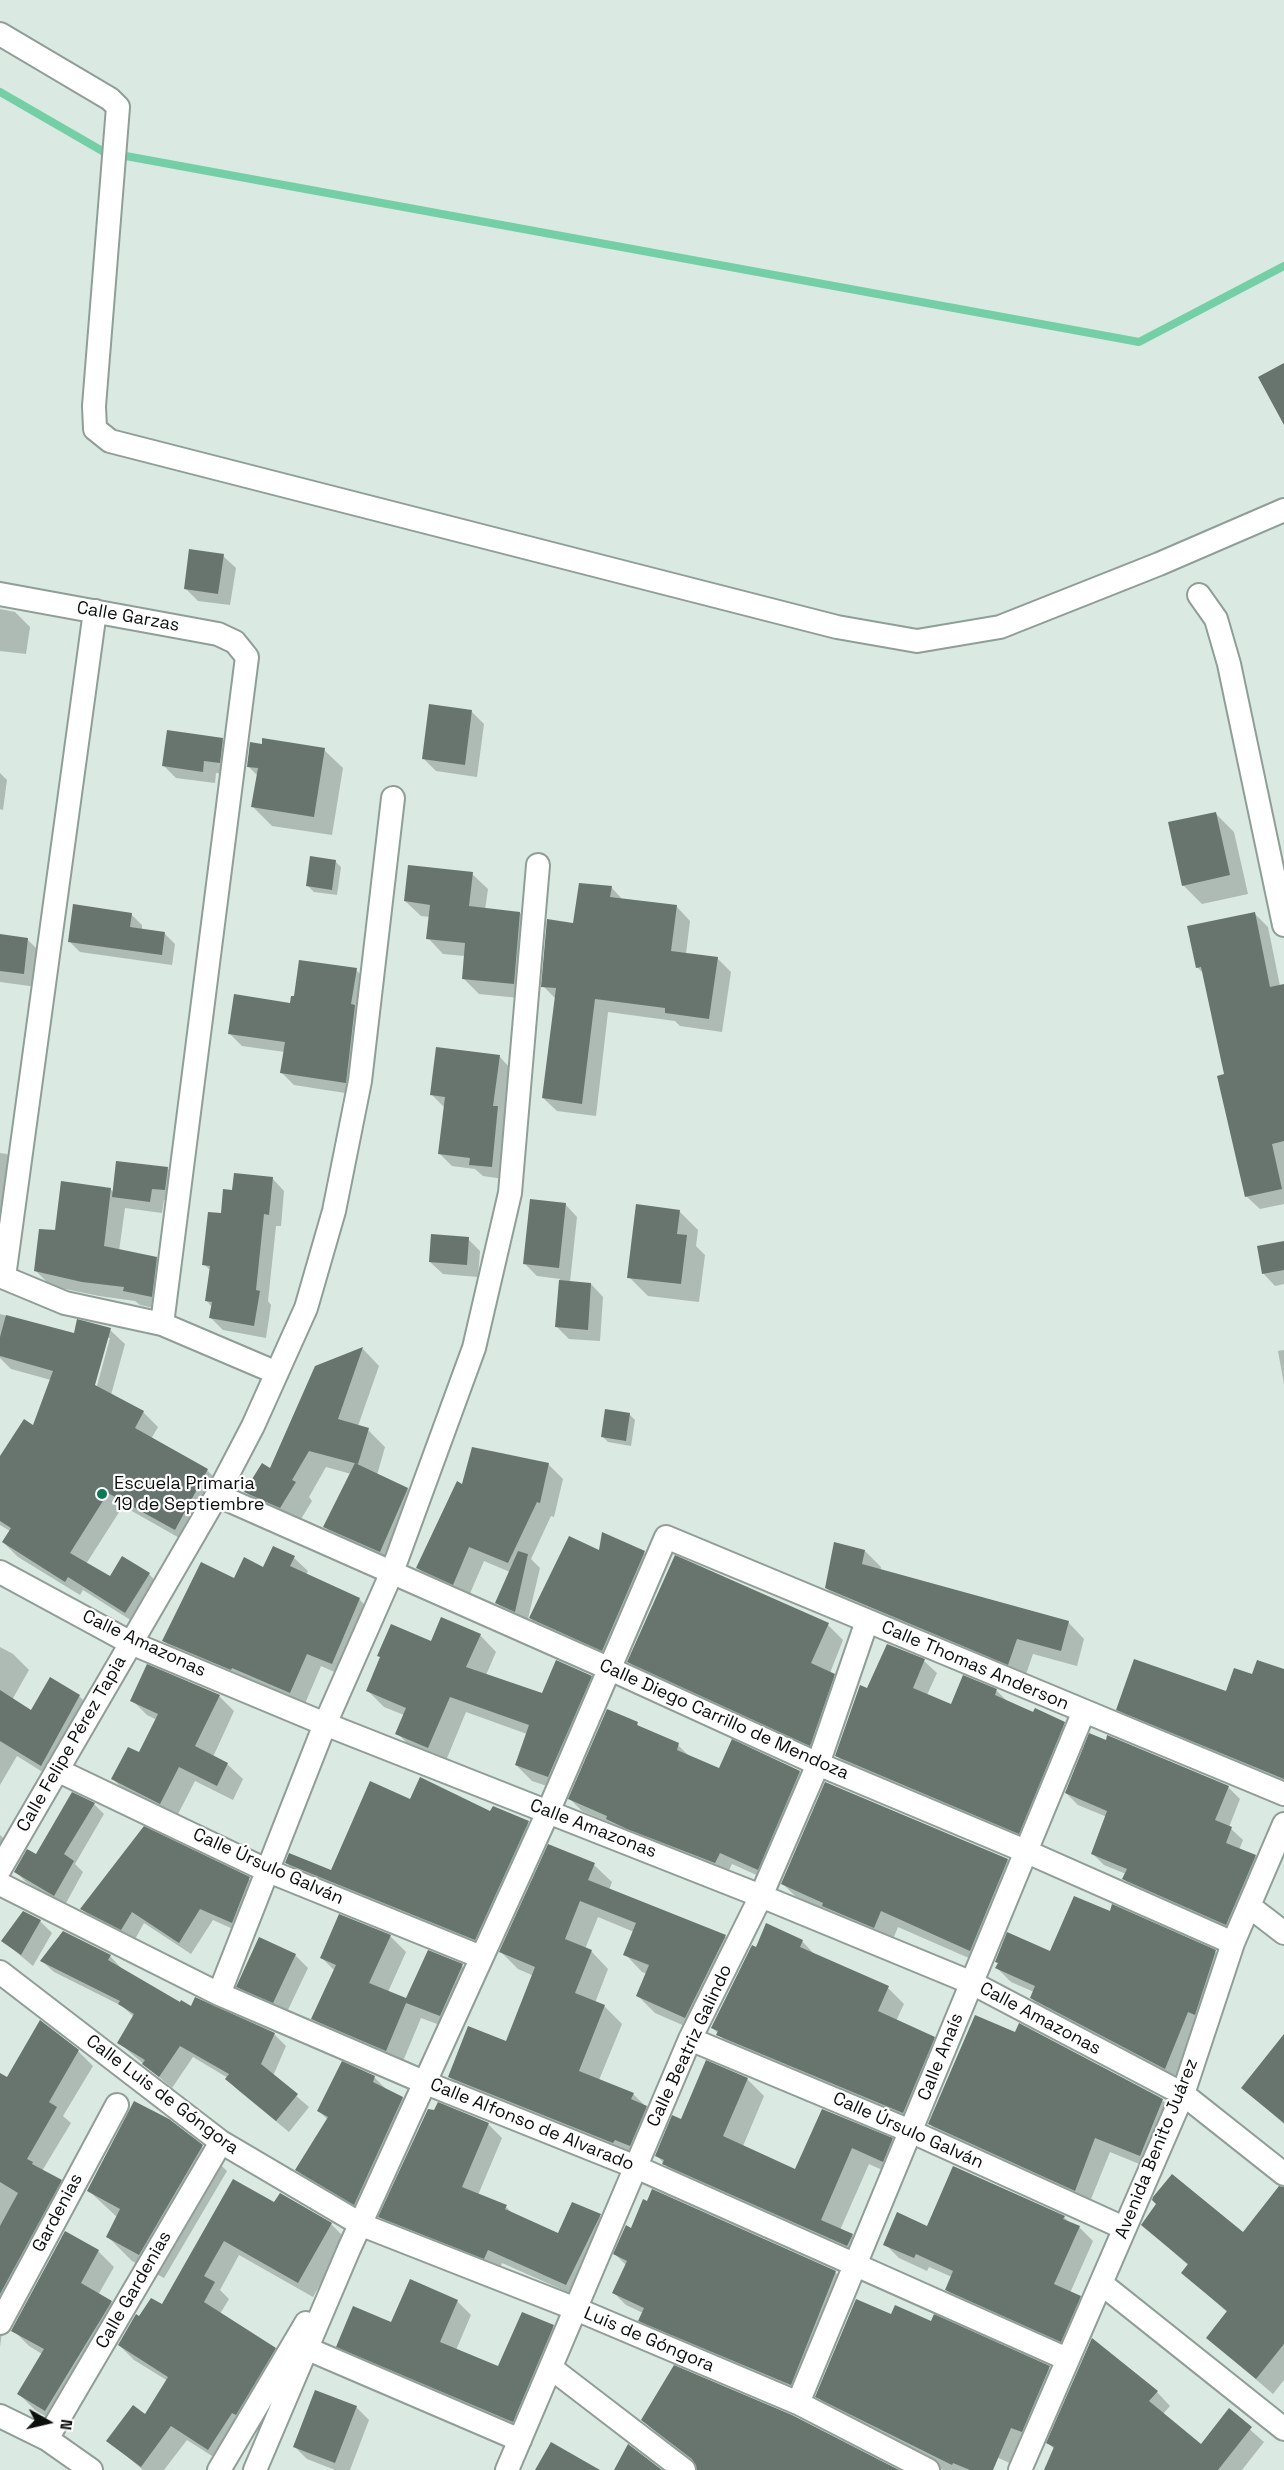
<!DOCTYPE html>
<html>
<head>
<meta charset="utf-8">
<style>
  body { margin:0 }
  #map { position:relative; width:1284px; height:2470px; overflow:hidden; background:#dae9e1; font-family:"Space Grotesk",sans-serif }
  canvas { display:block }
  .north { position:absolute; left:18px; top:2392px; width:60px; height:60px; -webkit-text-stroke:4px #fff; paint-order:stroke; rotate:98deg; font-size:16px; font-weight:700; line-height:24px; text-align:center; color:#0b100d }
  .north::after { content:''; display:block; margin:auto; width:21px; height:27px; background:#0b100d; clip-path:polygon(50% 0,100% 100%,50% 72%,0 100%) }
</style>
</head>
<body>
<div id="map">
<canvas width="1284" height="2470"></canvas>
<div class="north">N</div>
</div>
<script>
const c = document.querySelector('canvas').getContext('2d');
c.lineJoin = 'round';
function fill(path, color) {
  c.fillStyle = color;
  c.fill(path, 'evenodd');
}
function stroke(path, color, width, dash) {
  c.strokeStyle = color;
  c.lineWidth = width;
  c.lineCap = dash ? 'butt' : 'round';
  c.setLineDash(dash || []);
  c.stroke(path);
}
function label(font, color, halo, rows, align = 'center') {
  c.font = font + ' "Space Grotesk",sans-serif';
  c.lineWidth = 4.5;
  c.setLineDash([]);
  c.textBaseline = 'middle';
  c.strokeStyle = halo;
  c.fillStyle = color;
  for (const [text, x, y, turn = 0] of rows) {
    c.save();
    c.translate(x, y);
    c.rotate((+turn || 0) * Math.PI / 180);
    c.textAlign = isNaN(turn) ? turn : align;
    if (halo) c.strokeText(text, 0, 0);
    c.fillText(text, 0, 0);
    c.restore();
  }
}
fill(new Path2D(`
  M223 556 236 568 230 605 198 601 185 588Z
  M0 609 15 612 30 627 26 654 0 651Z
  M472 712 484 724 477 777 436 771 424 759Z
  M222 740 235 752 232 775 216 773 215 783 176 778 164 766Z
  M324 750 343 768 332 835 272 826 253 807 258 776 248 766Z
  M0 773 7 780 3 810 0 809Z
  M1215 813 1234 832 1248 894 1202 904 1183 885Z
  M335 861 341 867 337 895 314 892 308 886Z
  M472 874 488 889 485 910 520 913 535 929 529 999 479 994 463 978 465 956 443 954 428 938 430 917 421 916 405 901Z
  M611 887 623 900 677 907 690 921 686 954 717 958 731 972 722 1032 680 1026 675 1021 608 1012 596 1116 557 1111 543 1098 556 999 543 986 575 924Z
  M75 906 132 915 142 925V930L165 934 175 944 172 965 80 952 70 942Z
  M1254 913 1268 927 1280 986H1284V1204L1260 1209 1246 1196 1226 1076 1204 974 1197 967Z
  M0 936 27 939 41 953 37 987 0 982Z
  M356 970 368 982 358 1095 294 1085 282 1073 285 1052 242 1046 230 1034Z
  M499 1056 511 1069 504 1179 483 1176 475 1169 452 1166 440 1154 444 1107 432 1095Z
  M0 1153 7 1154 21 1168 0 1224Z
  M168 1169 180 1181 177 1202 164 1200 162 1213 125 1208 119 1251 156 1259 171 1274 167 1311 140 1305 135 1301 99 1296 51 1286 36 1271 56 1232 110 1189 114 1193Z
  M272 1178 284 1191 281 1226H276L268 1301 271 1305 266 1338 223 1330 211 1318 212 1307 206 1300 211 1271 204 1264 234 1192Z
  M565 1204 577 1217 570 1282 591 1284 603 1297 600 1341 569 1339 556 1326 560 1279 537 1276 525 1264Z
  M679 1211 698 1230 696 1246 705 1255 699 1302 648 1296 629 1277Z
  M468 1239 480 1251 478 1277 443 1274 430 1262Z
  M1284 1243V1284L1275 1286 1263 1273Z
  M0 1314 75 1335 110 1330 125 1344 111 1395 143 1412 158 1427 151 1439 207 1470 222 1485 190 1544 123 1506 86 1564 110 1578 149 1574 163 1589 140 1626 83 1590 80 1595 18 1557 3 1542 10 1531 0 1525V1459L34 1427 51 1380 11 1369 0 1358ZM107 1338H110L95 1393 92 1392Z
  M363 1349 379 1366 358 1426 368 1430 385 1447 377 1475 407 1489 426 1508 399 1570 344 1546 325 1527 351 1474 326 1467 309 1497 312 1501 298 1524 263 1509 246 1492 271 1470 316 1367Z
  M1284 1350V1384L1278 1351Z
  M629 1414 635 1420 631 1446 608 1442 602 1436Z
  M548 1464 563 1479 554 1517 551 1516 531 1559 540 1568 527 1623 509 1615 497 1603 510 1572 484 1561 468 1598 433 1583 418 1568 463 1486Z
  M865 1551 881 1567 880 1571 1068 1622 1084 1639 1077 1666 1033 1654 1024 1680 842 1604 826 1588Z
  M600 1553H644L657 1565 615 1662 543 1630 530 1618Z
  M294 1558 308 1571 306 1575 359 1599 373 1613 346 1677 321 1666 304 1706 178 1655 164 1641 234 1580Z
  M828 1625 843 1640 830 1673 850 1691 826 1760 645 1677 629 1662Z
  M480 1635 496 1652 486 1675 543 1694 591 1677 607 1693 565 1792 532 1781 516 1765 527 1734 466 1712 445 1763 413 1749 397 1733 404 1715 384 1707 368 1691 431 1643Z
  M888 1645 924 1661 937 1673 927 1695 951 1706 964 1677 997 1691 1009 1703 1064 1723 1076 1736 1031 1845 849 1768 837 1756Z
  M0 1647 13 1654 29 1670 12 1700 32 1712 79 1696 95 1712 57 1781 17 1756 0 1785Z
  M1284 1671V1788L1135 1726 1118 1709 1227 1693 1253 1676Z
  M219 1696 234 1711 213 1757 227 1764 243 1779 233 1800 195 1781 176 1818 128 1794 113 1779 140 1754 157 1720 147 1715 132 1700Z
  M637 1724 643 1730 678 1745 691 1758 720 1770 800 1772 812 1784 770 1881 732 1864 727 1874 620 1831 613 1824 582 1811 570 1799Z
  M1228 1787 1240 1799 1229 1827 1243 1840 1239 1850 1255 1856 1267 1868 1238 1936 1136 1891 1124 1879 1126 1874 1104 1865 1092 1853 1107 1817 1078 1805 1066 1793Z
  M410 1801 491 1813 528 1823 543 1838 490 1954 302 1878 287 1863 332 1872Z
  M94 1804 104 1814 75 1864 83 1872 65 1905 26 1882 16 1872Z
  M144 1828 249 1879 261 1891 244 1934 213 1920 191 1954 144 1923 134 1941 94 1921 82 1909Z
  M0 1835 19 1853 0 1885Z
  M1008 1860 1024 1877 987 1966 898 1927 891 1944 800 1901 783 1884Z
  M594 1865 612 1882 609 1890 726 1937 743 1954 703 2034 655 2013 638 1996 647 1974 642 1972 625 1954 634 1932 598 1917 585 1949 591 1951 608 1969 595 2003 604 2006 622 2024 599 2080 633 2094 664 2124 647 2162 467 2094 449 2077 506 2043 534 1976 518 1969 501 1952Z
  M40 1921 52 1933 33 1966 3 1941Z
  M390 1936 406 1952 388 1992 407 2000 462 1966 478 1981 456 2031 421 2018 401 2066 328 2034 313 2018 335 1971 322 1958Z
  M802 1941 816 1956 888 1988 904 2004 896 2021 934 2038 950 2054 919 2128 734 2051 712 2027 756 1949Z
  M1215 1952 1229 1965 1178 2082 1045 2011 1031 1998 1034 1992 1011 1982 997 1968 1050 1953Z
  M295 1955 308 1968 286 2014 250 1999 238 1986Z
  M110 1956 122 1969 181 2004 274 2034 286 2046 273 2076 309 2107 289 2132 239 2091 227 2079 228 2078 193 2057 172 2088 119 2043 134 2017 122 2006 54 1972 42 1961Z
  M40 2022 78 2051 93 2066 63 2116 71 2123 42 2171 61 2181 75 2195 2 2332 0 2347V2090Z
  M1284 2052V2124L1243 2088Z
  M374 2077 387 2090 403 2098 415 2111 367 2216 309 2182 297 2170 328 2120 319 2111Z
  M747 2079 764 2096 743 2146 796 2171 823 2111 892 2140 909 2157 900 2178 869 2164 840 2230 852 2235 869 2252 865 2262 681 2181 657 2156 682 2121Z
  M1162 2100 1177 2114 1154 2170 1110 2152 1089 2204 944 2138 930 2124Z
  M168 2120 202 2147 227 2171 164 2278 132 2261 108 2237 118 2218 89 2191Z
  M488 2124 502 2138 478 2195 506 2207 514 2215 559 2235 600 2216 614 2230 581 2298 502 2263 499 2272 394 2231 380 2217Z
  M233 2181 275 2204 281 2195 331 2224 346 2239 313 2297 239 2255 220 2290 229 2299 220 2314 275 2349 290 2364 223 2463 187 2440 164 2470H143L108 2440 145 2416 168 2381 134 2360 119 2345 140 2318 163 2306Z
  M1284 2201V2380L1273 2394 1208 2338 1228 2313 1183 2273 1189 2266 1143 2225 1243 2234Z
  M1064 2217 1070 2223 1079 2227 1093 2241 1070 2293 1080 2297 1093 2311 1075 2354 960 2303 946 2289 952 2277 929 2267 927 2271 899 2258 885 2244 928 2228Z
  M98 2251 114 2267 98 2295 111 2302 127 2318 62 2426 35 2410 19 2394 42 2354 29 2346 13 2330Z
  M615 2254 835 2272 848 2285 803 2397 652 2333 640 2320 643 2313 626 2305 614 2293 626 2265Z
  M457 2301 471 2315 456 2350 498 2368 553 2327 567 2341 527 2435 352 2360 338 2346Z
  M892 2316 932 2323 935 2316 1049 2368 1065 2383 1016 2466 938 2430 975 2470H943L832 2412 817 2396Z
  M1093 2340 1157 2392 1170 2406 1163 2414 1201 2446 1229 2411 1264 2442 1242 2470H1045L1055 2450 1048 2443Z
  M356 2407 369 2420 350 2470H335L307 2459 295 2447Z
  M643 2420 895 2470H699L696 2464 658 2435Z`), '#0003');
stroke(new Path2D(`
  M0 92 104 152 1139 342 1284 266`), '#74cfa6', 8);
fill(new Path2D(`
  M1284 363V425L1258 377Z
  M189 549 224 554 218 594 184 589Z
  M429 704 472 710 465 765 422 759Z
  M167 730 223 738 220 763 204 761 203 772 162 766Z
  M262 738 325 748 314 817 251 807 258 768 247 767 250 742 262 744Z
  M1216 812 1230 875 1182 886 1168 822Z
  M310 856 336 860 332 890 306 886Z
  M408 865 473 872 469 906 520 912 514 984 462 979 465 943 426 939 430 905 404 901Z
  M579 883 612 886 610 897 677 905 671 951 718 957 709 1019 665 1013V1008L595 999 582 1104 542 1098 556 988 541 987 547 919 573 923Z
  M73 904 132 913 130 927 165 932 162 955 68 942Z
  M1255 912 1270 987 1284 984V1141L1272 1144 1282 1189 1245 1197 1217 1076 1224 1074 1201 967 1196 968 1187 926Z
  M0 934 28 938 24 974 0 971Z
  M299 960 357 968 351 1004 355 1005 346 1083 280 1073 285 1042 228 1034 234 994 290 1003 291 996H294Z
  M436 1047 500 1055 493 1106H498L492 1167 469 1165 470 1158 438 1154 445 1097 430 1095Z
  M116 1161 168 1167 165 1190 152 1189 150 1202 112 1197Z
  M234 1173 273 1177 269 1215 264 1214 256 1290 260 1291 254 1326 209 1318 212 1302 205 1301 210 1266 202 1265 208 1212 221 1213 223 1189 232 1190Z
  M61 1181 111 1188 104 1246 157 1257 152 1297 123 1291 124 1287 82 1282 34 1271 39 1229 55 1230Z
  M530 1199 566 1203 559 1268 523 1264Z
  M636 1204 680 1210 677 1234 687 1235 681 1284 627 1278Z
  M431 1234 469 1237 467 1265 429 1262Z
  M1284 1241V1270L1262 1274 1257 1246Z
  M559 1280 591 1283 588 1330 555 1327Z
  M6 1315 74 1333 77 1319 111 1328 95 1385 144 1411 135 1428 208 1469 175 1530 108 1493 70 1553 110 1576 122 1556 150 1573 125 1613 68 1577 65 1582 2 1542 11 1528 0 1521V1456L24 1419 33 1425 53 1371 0 1356V1337Z
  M363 1347 338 1419 369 1428 358 1464 309 1451 292 1480 296 1482 280 1508 244 1492 262 1463 270 1468 315 1366Z
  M605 1409 630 1413 626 1441 601 1437Z
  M472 1447 549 1463 540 1503 537 1502 508 1563 469 1547 453 1585 416 1568 457 1481 462 1484Z
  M355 1463 408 1488 380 1552 323 1527Z
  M602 1532 645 1551 602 1651 529 1618 569 1536 599 1550Z
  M834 1542 865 1550 862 1564 1069 1621 1061 1651 1017 1639 1008 1665 825 1588Z
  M273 1546 295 1556 290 1566 360 1598 332 1664 307 1654 290 1693 232 1668 231 1670 162 1641 201 1562 234 1578 244 1557 263 1567Z
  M518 1551 528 1554 515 1612 495 1603Z
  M675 1555 829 1623 811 1663 835 1674 810 1746 627 1662Z
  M441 1617 481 1634 466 1667 542 1693 556 1660 592 1676 548 1777 515 1765 529 1725 450 1697 428 1748 395 1734 406 1708 366 1691 380 1657 377 1656 391 1624 431 1641Z
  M887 1644 925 1659 913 1688 951 1704 963 1675 997 1689 995 1695 1033 1712 1035 1708 1065 1722 1019 1834 835 1756 860 1685 867 1688Z
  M1134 1659 1226 1691 1234 1668 1252 1674 1257 1660 1284 1669V1779L1116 1710Z
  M147 1664 220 1695 195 1746 228 1763 217 1786 179 1767 160 1804 111 1779 128 1747 139 1752 158 1714 130 1701Z
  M50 1677 80 1695 41 1766 0 1741V1690L31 1710Z
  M607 1709 638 1722 637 1725 679 1743 677 1750 719 1768 732 1739 800 1771 758 1870 720 1853 715 1863 627 1829 606 1819 607 1816 568 1799Z
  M1089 1733 1106 1740 1107 1735 1229 1786 1215 1820 1232 1827 1226 1843 1256 1855 1226 1925 1122 1879 1127 1869 1091 1854 1107 1811 1065 1793Z
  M420 1777 490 1811 493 1806 529 1821 475 1940 285 1863 289 1853 331 1870 370 1781 410 1799Z
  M825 1782 1008 1859 970 1951 881 1911 874 1928 822 1906 823 1903 781 1884Z
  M72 1792 95 1803 64 1854 74 1861 54 1896 14 1872 27 1849 36 1854Z
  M144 1826 250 1877 232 1923 200 1909 179 1943 132 1912 121 1930 80 1909Z
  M548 1844 595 1863 588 1880 726 1935 685 2018 636 1996 649 1965 623 1955 636 1923 580 1901 565 1939 592 1950 575 1993 605 2005 579 2071 634 2093 631 2099 647 2106 630 2146 615 2140 613 2143 448 2077 468 2026 506 2041 535 1967 499 1952Z
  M1074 1896 1110 1911 1112 1904 1216 1950 1195 2015 1188 2012 1165 2069 1030 1998 1035 1986 995 1968 998 1963 995 1962 1007 1932 1050 1951Z
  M23 1911 41 1920 21 1955 1 1941Z
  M339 1914 391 1935 369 1983 406 1998 428 1950 463 1964 440 2016 406 2003 386 2051 311 2019 336 1965 320 1958Z
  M766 1923 803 1940 800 1947 889 1986 878 2011 935 2037 903 2113 716 2035 718 2031 711 2028 752 1945 756 1947Z
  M63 1931 111 1955 108 1960 180 2002 181 2000 191 2006 195 1997 275 2033 261 2064 298 2094 276 2121 225 2079 229 2074 180 2046 159 2077 142 2064 145 2060 117 2043 134 2014 118 2004 120 2001 40 1961Z
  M259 1937 296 1954 273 2003 236 1987Z
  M975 2015 1015 2032 1019 2023 1163 2099 1140 2156 1095 2138 1075 2191 928 2124Z
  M40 2020 79 2050 49 2102 57 2107 27 2159 33 2162 32 2164 62 2180 0 2294V2226L18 2193 0 2182V2073L7 2077Z
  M1284 2034V2123L1241 2088Z
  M706 2060 748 2078 723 2136 795 2169 822 2109 893 2138 883 2162 852 2148 821 2220 853 2234 847 2246 662 2164 664 2160 655 2156 672 2115 681 2119Z
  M342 2061 375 2076 373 2082 403 2097 354 2205 295 2170 328 2117 317 2111Z
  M134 2101 169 2119 203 2145 139 2255 106 2237 120 2209 87 2191Z
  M438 2102 489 2123 462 2187 507 2205 505 2209 558 2233 572 2202 601 2214 566 2285 488 2250 484 2259 378 2217 428 2109 434 2110Z
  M953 2166 1065 2216 1063 2219 1080 2226 1054 2284 1081 2296 1061 2342 945 2290 953 2271 916 2254 914 2258 883 2245 897 2212 927 2226Z
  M1172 2174 1243 2232 1279 2186 1284 2187V2344L1256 2379 1206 2338 1227 2311 1181 2273 1188 2264 1141 2225 1156 2204 1152 2200 1153 2197Z
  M233 2179 274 2202 280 2193 332 2223 298 2283 224 2241 204 2276 215 2282 204 2302 276 2348 236 2415 232 2413 208 2450 171 2426 141 2467 106 2441 133 2405 145 2414 168 2377 118 2345 136 2314 139 2316 151 2298 162 2304Z
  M652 2189 836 2271 791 2385 638 2321 644 2308 612 2293 627 2261 613 2254 626 2225 631 2228 643 2199 647 2201Z
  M65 2231 99 2250 81 2283 112 2301 45 2411 17 2394 44 2349 11 2331Z
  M410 2279 458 2300 440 2342 498 2366 522 2312 554 2325 513 2422 336 2347 353 2306 391 2322Z
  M856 2299 891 2314 895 2305 931 2321 934 2314 1050 2366 1022 2432 1011 2428 993 2470H970L953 2463 952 2465 815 2397Z
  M1092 2338 1158 2391 1149 2401 1201 2444 1229 2408 1252 2427 1218 2470H1044L1054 2447 1046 2443Z
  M674 2365 792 2415 899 2470H697L692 2459 641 2420Z
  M315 2390 357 2406 335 2463 293 2447Z
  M551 2442 600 2470H535Z
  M628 2444 662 2470H614Z`), '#67756e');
const minor = new Path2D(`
  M0 34 110 99 118 107 94 406 95 429 110 441 837 627 917 641 1000 627 1159 564 1284 510
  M0 594 218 634 235 642 247 657 162 1324
  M1199 595 1216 619 1229 664 1284 925
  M0 1276 65 1303 162 1324 277 1373
  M4 1277 95 611
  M217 1495 608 1668 818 1764 1025 1851 1233 1943
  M0 1572 131 1643 325 1724 761 1896 972 1983 1183 2094 1284 2174
  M57 1770 266 1870 481 1957
  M0 1869 217 1495 253 1426 306 1308 334 1211 360 1081 393 798
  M0 1884 219 1994 426 2083 636 2167 1067 2359
  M1249 1906 1284 1933
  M0 1972 221 2142 362 2225 576 2309 798 2403 928 2470
  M219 1994 325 1724 392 1572 474 1348 510 1193 538 865
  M690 2039 910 2131 1124 2228
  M1102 2284 1284 2429
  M0 2323 117 2105
  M308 2349 520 2440
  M551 2368 684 2470
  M798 2403 1084 1711
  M0 2416 47 2439 91 2470
  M47 2439 221 2142
  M219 2470 306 2323
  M255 2470 349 2249 548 1812 666 1537 1284 1794
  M507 2470 690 2039 761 1896 818 1764 867 1621
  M1020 2470 1183 2094 1233 1943 1284 1824`);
stroke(minor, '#8f9e96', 26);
stroke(minor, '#fff', 22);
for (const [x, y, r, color] of [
  [102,1494,6,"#0b7a55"]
]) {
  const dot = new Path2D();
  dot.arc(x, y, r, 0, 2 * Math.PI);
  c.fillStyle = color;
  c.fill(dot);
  stroke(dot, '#fff', 2);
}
label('18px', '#0b100d', '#fff', [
  ["Calle Garzas",128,617,10],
  ["Calle Amazonas",144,1644,25],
  ["Calle Thomas Anderson",975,1666,23],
  ["Calle Diego Carrillo de Mendoza",724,1720,24],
  ["Calle Felipe Pérez Tapia",72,1744,-60],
  ["Calle Amazonas",593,1829,21],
  ["Calle Úrsulo Galván",268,1867,24],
  ["Calle Amazonas",1040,2019,28],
  ["Calle Beatriz Galindo",690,2046,-65],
  ["Calle Anaís",941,2057,-68],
  ["Calle Luis de Góngora",162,2095,37],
  ["Calle Alfonso de Alvarado",532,2125,22],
  ["Calle Úrsulo Galván",908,2131,24],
  ["Avenida Benito Juárez",1157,2149,-68],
  ["Gardenias",58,2213,-62],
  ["Calle Gardenias",134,2290,-60],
  ["Luis de Góngora",649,2340,23]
]);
label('18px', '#0b100d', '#fff', [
  ["Escuela Primaria",114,1484],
  ["19 de Septiembre",114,1505]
], 'left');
</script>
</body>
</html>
